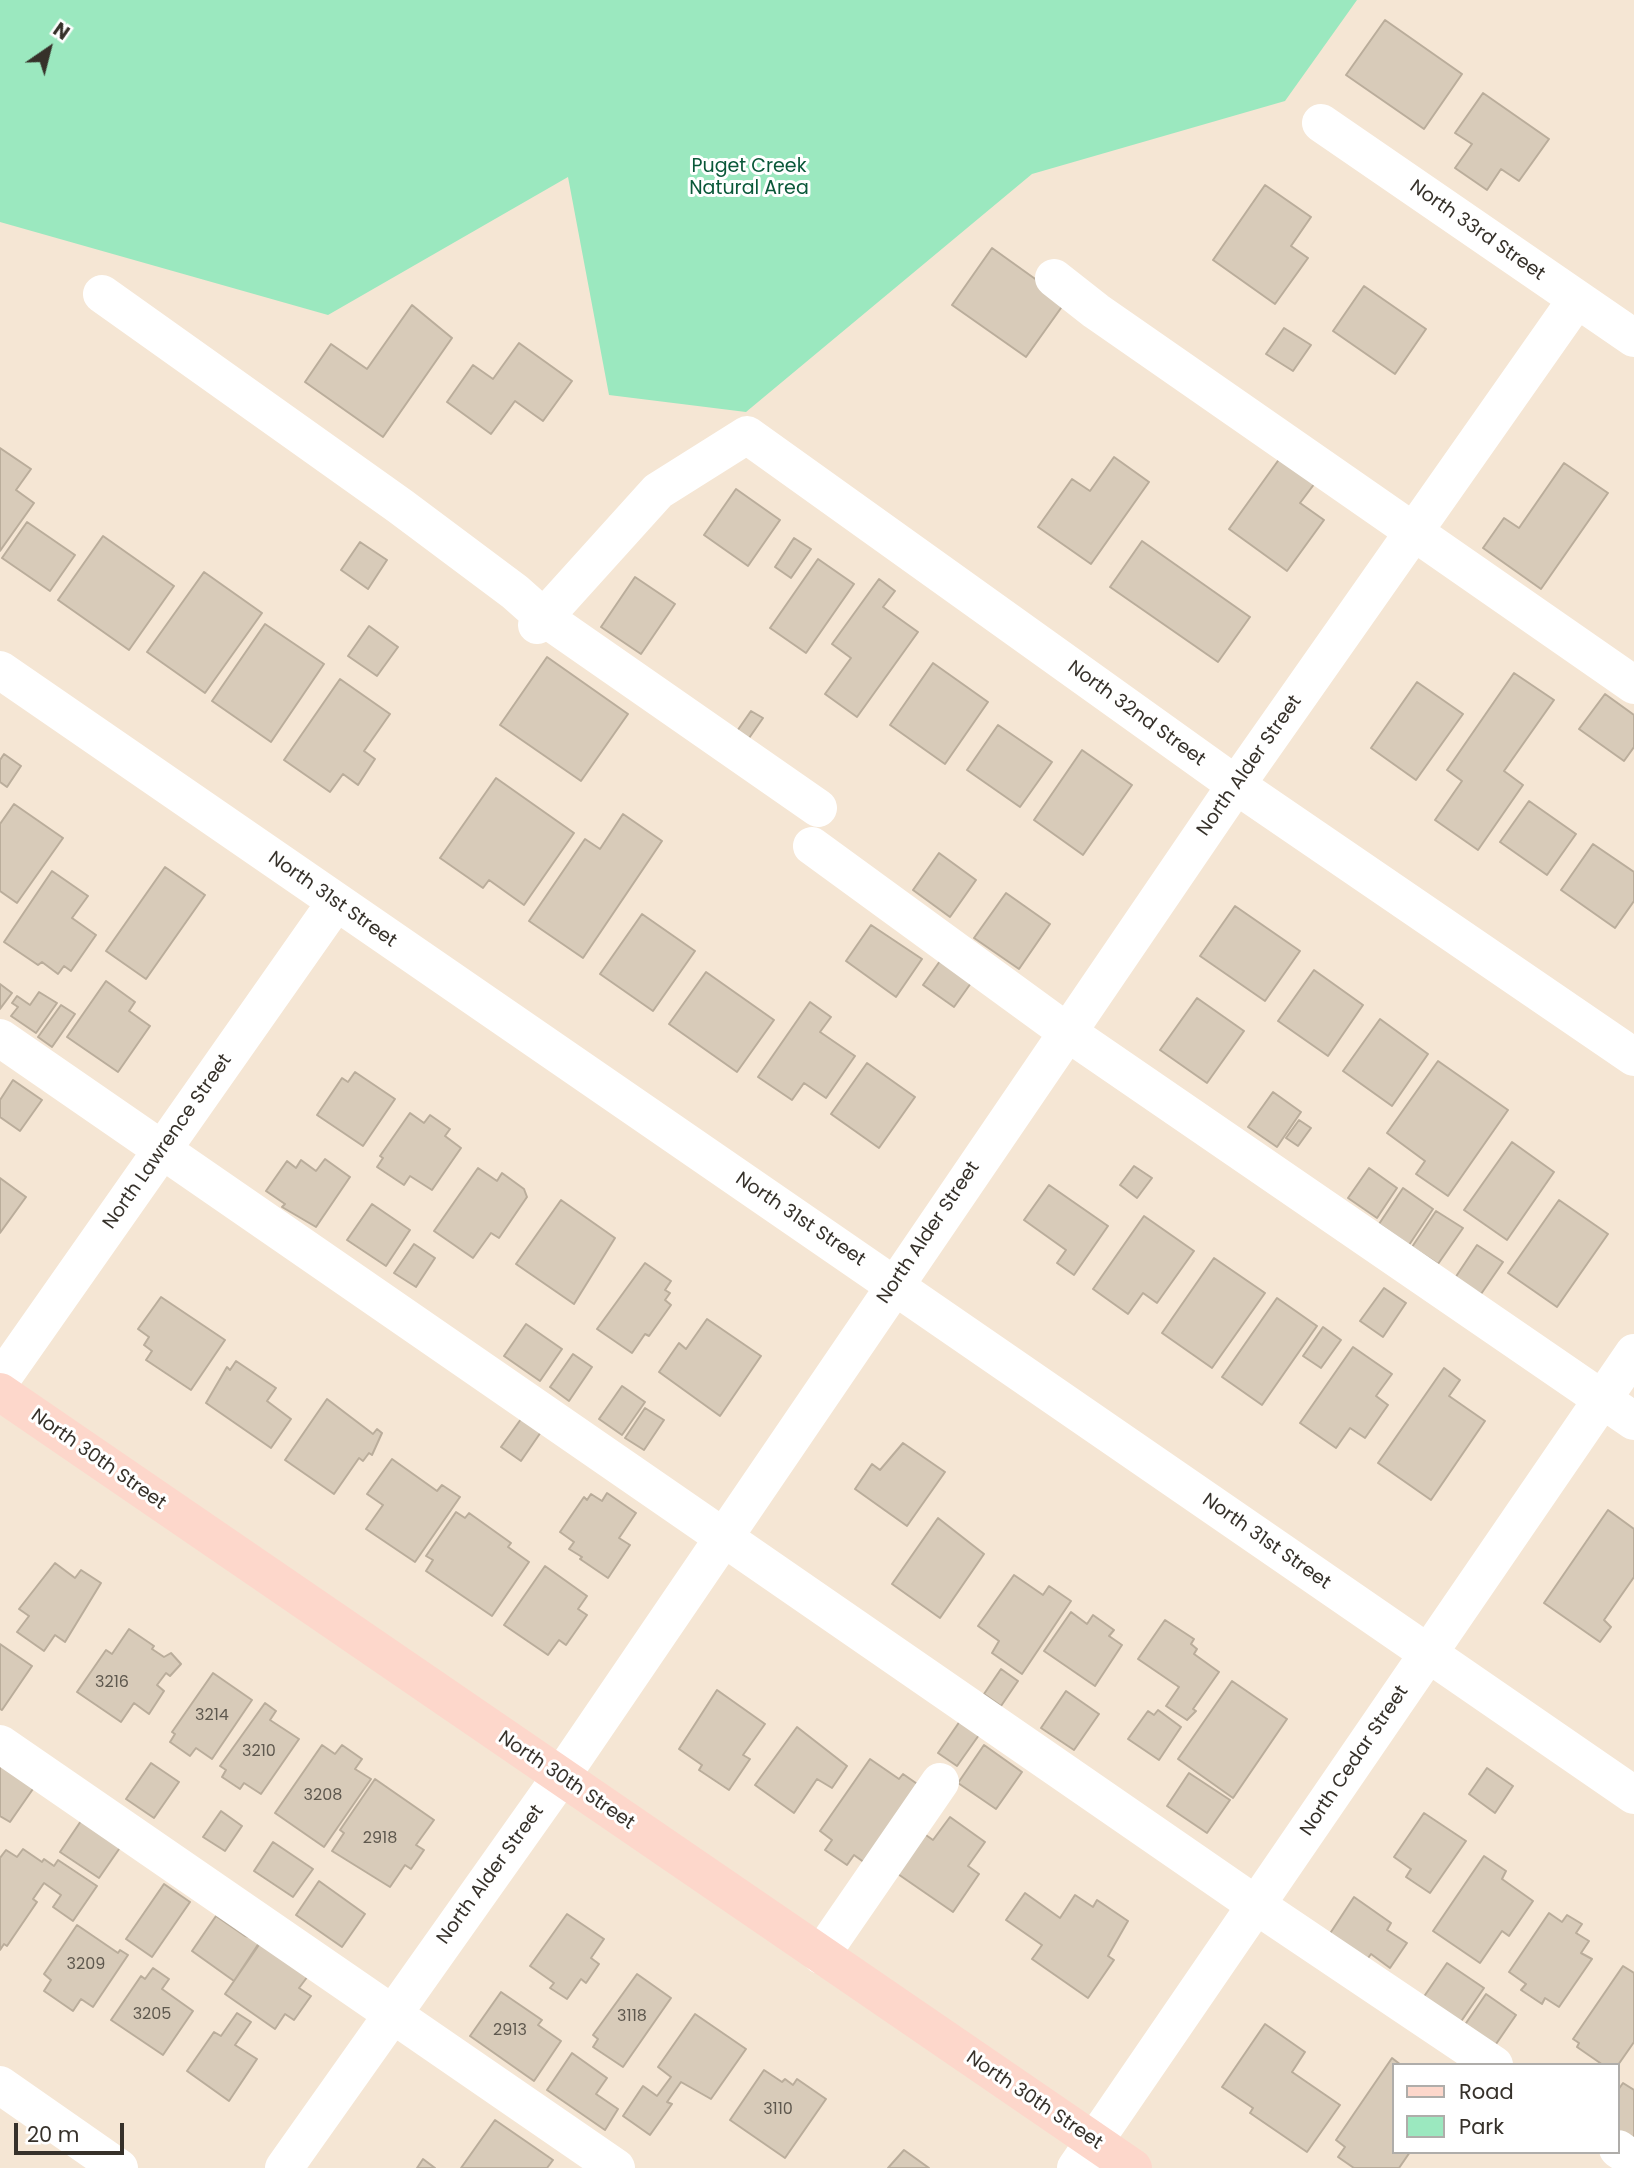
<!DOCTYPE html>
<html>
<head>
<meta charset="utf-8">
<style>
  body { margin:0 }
  #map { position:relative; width:1634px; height:2168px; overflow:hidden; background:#f5e6d4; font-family:Poppins,sans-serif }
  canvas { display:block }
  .legend { position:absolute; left:1392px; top:2063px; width:228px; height:91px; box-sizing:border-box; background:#fff; border:2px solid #afadaa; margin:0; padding:9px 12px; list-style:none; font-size:21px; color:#36312a }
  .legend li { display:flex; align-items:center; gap:14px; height:35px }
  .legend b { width:35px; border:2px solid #afadaa }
  .north { position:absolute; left:14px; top:14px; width:70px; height:70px; -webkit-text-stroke:5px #fff; paint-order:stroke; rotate:35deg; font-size:19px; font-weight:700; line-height:28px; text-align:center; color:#36312a }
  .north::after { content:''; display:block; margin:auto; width:24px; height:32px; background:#36312a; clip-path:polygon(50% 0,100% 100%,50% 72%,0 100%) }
  .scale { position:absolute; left:14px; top:2123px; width:110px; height:32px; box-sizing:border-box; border:4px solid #36312a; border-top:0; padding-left:9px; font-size:21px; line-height:24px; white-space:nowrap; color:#36312a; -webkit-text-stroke:5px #fff; paint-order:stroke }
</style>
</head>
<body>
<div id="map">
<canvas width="1634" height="2168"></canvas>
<ul class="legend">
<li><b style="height:9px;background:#fdd7cb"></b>Road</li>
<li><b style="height:19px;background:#9be8bf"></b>Park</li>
</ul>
<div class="north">N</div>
<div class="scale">20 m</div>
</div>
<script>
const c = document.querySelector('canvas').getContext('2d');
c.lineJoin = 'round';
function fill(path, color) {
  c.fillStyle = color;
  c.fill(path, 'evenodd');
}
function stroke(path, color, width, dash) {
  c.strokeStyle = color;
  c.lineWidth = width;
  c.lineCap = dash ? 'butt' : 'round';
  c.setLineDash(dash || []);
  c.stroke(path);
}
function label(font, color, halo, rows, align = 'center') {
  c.font = font + ' Poppins,sans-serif';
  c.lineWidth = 6;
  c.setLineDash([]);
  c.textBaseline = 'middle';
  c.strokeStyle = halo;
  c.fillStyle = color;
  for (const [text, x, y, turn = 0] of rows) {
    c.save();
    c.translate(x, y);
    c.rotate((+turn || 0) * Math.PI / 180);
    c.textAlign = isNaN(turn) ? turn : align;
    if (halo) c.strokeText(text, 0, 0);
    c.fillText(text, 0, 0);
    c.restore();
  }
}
fill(new Path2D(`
  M0 0H1357L1285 101 1032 174 746 412 609 395 568 177 328 315 0 222Z`), '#9be8bf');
const building = new Path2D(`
  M1385 20 1462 74 1424 129 1346 75Z
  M1483 93 1549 139 1519 181 1501 169 1487 190 1455 168 1472 144 1455 133Z
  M1265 185 1311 217 1291 246 1308 258 1275 304 1213 260Z
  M992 248 1066 301 1026 357 952 305Z
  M1364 286 1426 329 1395 374 1333 331Z
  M412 305 452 338 383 437 305 382 331 344 367 369Z
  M1284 328 1311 345 1293 371 1266 354Z
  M519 343 572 381 543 421 515 401 491 434 447 402 473 365 493 379Z
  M0 448 31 469 16 490 34 503 0 551Z
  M1114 457 1149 482 1091 564 1038 527 1072 479 1090 491Z
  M1280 458 1315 483 1300 503 1324 520 1287 571 1229 529Z
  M1564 463 1608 493 1541 589 1483 548 1504 518 1519 528Z
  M736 489 780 520 748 566 704 535Z
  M27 522 75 555 50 591 2 558Z
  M103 536 174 586 129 650 58 600Z
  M794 538 811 549 791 578 775 567Z
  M1142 541 1250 617 1218 662 1110 587Z
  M360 542 387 560 368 589 341 570Z
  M818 559 854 584 806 653 770 628Z
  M204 572 262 613 205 693 147 652Z
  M635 577 675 604 641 654 601 627Z
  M879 579 895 591 883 607 918 632 857 717 825 694 851 658 832 644Z
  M265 624 324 664 271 742 212 701Z
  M369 626 398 647 377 676 348 656Z
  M547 657 628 714 581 781 500 725Z
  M933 663 988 702 945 764 890 725Z
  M1514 673 1554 700 1504 771 1523 785 1478 850 1435 820 1462 781 1447 770Z
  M340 679 390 714 364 751 375 759 358 785 343 774 330 792 284 760Z
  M1417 682 1463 714 1416 780 1371 748Z
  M1605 694 1634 715V747L1624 761 1579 729Z
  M751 711 763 718 747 741 735 734Z
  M998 725 1052 762 1020 807 967 770Z
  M1082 750 1132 785 1083 855 1034 820Z
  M4 754 21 766 7 787 0 782V760Z
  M496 778 574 833 524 905 489 880 483 888 440 858Z
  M1529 801 1576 834 1547 875 1500 842Z
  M14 804 63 838 17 903 0 891V824Z
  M623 814 662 841 583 958 529 921 585 839 600 849Z
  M1593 844 1634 872V901L1615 928 1561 890Z
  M939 853 976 880 950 917 913 890Z
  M165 867 205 895 146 979 106 951Z
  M52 871 88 896 72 918 96 935 71 971 64 966 58 974 42 962 38 965 4 942Z
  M1006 893 1050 924 1019 969 974 938Z
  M1235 906 1300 951 1265 1001 1200 956Z
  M642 914 695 951 653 1011 600 974Z
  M871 925 922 959 896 997 846 961Z
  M940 961 971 983 954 1007 923 985Z
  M1314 970 1363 1005 1328 1056 1278 1021Z
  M706 972 774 1020 737 1072 669 1024Z
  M106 981 135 1002 129 1011 150 1026 118 1072 67 1037Z
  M0 984 12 993 0 1009Z
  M39 992 57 1003 36 1033 11 1016 18 1007 12 1003 17 996 30 1005Z
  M1197 998 1244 1031 1207 1083 1160 1050Z
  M810 1002 831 1017 820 1032 855 1056 826 1098 804 1083 792 1100 758 1077Z
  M61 1005 75 1014 52 1047 38 1037Z
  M1380 1019 1428 1054 1392 1106 1343 1071Z
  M1438 1061 1508 1110 1448 1196 1416 1174 1425 1161 1387 1133Z
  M867 1063 915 1097 879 1148 831 1114Z
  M355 1072 395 1099 363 1146 317 1115 342 1078 348 1082Z
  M13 1080 42 1100 20 1131 0 1117V1100Z
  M1273 1092 1301 1112 1277 1147 1248 1127Z
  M410 1113 424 1123 430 1115 450 1129 445 1136 461 1148 432 1190 410 1176 404 1185 377 1167 383 1158 380 1156Z
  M1299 1120 1311 1128 1298 1146 1286 1138Z
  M1512 1142 1554 1172 1507 1240 1464 1210Z
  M325 1159 350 1177 316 1227 282 1207 285 1204 266 1191 287 1161 296 1168 301 1160 316 1171Z
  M1134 1166 1152 1178 1137 1198 1120 1185Z
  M478 1168 497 1181 502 1173 524 1189 527 1197 499 1238 491 1233 473 1258 434 1231Z
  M1369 1168 1397 1188 1377 1218 1348 1198Z
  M0 1178 26 1197 0 1233Z
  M1049 1185 1108 1226 1074 1275 1057 1263 1066 1250 1024 1220Z
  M1403 1188 1433 1209 1409 1245 1379 1224Z
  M561 1200 615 1238 574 1304 516 1264Z
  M1559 1200 1608 1234 1557 1307 1508 1273Z
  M372 1204 410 1230 386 1266 347 1240Z
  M1436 1211 1463 1228 1438 1264 1412 1247Z
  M1144 1216 1194 1251 1157 1303 1143 1293 1128 1314 1093 1289Z
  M414 1244 435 1258 416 1287 394 1273Z
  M1477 1245 1503 1262 1481 1294 1455 1278Z
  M1214 1258 1265 1293 1212 1368 1162 1333Z
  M645 1263 671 1281 665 1290 670 1293 665 1300 671 1305 649 1336 645 1334 632 1353 597 1329Z
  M1384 1288 1406 1303 1383 1337 1360 1321Z
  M161 1297 225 1340 191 1390 146 1360 152 1351 144 1345 149 1337 138 1329Z
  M1277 1298 1317 1326 1262 1405 1222 1377Z
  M707 1319 761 1356 720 1416 659 1372 679 1343 686 1349Z
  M526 1324 562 1349 540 1381 504 1356Z
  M1323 1327 1341 1340 1321 1368 1303 1356Z
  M1353 1347 1392 1374 1376 1396 1388 1405 1365 1438 1350 1428 1336 1448 1300 1423Z
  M573 1354 592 1367 569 1401 550 1387Z
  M236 1361 276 1388 267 1401 291 1419 271 1448 206 1403 227 1367 230 1370Z
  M1444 1368 1460 1380 1449 1396 1485 1421 1431 1500 1378 1463Z
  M622 1386 645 1402 622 1435 599 1419Z
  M327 1399 373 1434 377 1429 382 1433 372 1455 369 1453 363 1461 359 1458 334 1494 285 1460Z
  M645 1408 664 1420 644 1450 625 1438Z
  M521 1419 541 1432 521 1461 501 1447Z
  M903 1443 945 1472 907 1526 855 1489 872 1464 880 1470Z
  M392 1459 437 1491 442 1485 460 1497 415 1562 366 1529 383 1505 367 1494Z
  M607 1493 636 1513 619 1538 630 1545 608 1578 580 1559 582 1557 569 1549 574 1542 560 1532 584 1497 587 1500 591 1494 602 1501Z
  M1608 1510 1634 1529V1577L1604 1620 1611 1627 1600 1642 1544 1603Z
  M456 1512 465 1518 469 1513 511 1543 508 1547 529 1562 492 1616 426 1571 433 1560 426 1556Z
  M938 1518 984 1554 940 1618 892 1584Z
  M55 1563 75 1578 81 1570 101 1583 65 1642 55 1635 44 1651 17 1632 29 1616 19 1609Z
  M545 1566 587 1596 578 1609 587 1615 566 1645 559 1640 548 1655 504 1625Z
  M1014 1575 1043 1595 1049 1586 1071 1601 1022 1674 992 1653 999 1641 978 1626Z
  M1071 1612 1087 1624 1093 1615 1114 1630 1109 1636 1122 1645 1095 1686 1044 1651Z
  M1165 1620 1194 1639 1191 1644 1197 1649 1194 1654 1219 1672 1193 1709 1196 1711 1187 1720 1166 1706 1179 1687 1138 1659Z
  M129 1629 154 1646 152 1649 164 1657 171 1653 181 1664 170 1676 166 1673 157 1685 164 1691 149 1714 134 1703 121 1722 77 1692 106 1650 112 1654Z
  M0 1644 32 1666 2 1710 0 1709Z
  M1001 1669 1018 1681 1001 1706 984 1694Z
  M213 1673 252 1700 212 1759 196 1748 190 1756 170 1742 175 1734 172 1732Z
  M1232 1681 1287 1719 1233 1798 1178 1759Z
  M717 1690 765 1724 743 1755 750 1759 729 1790 699 1770 702 1765 679 1749Z
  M1066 1691 1099 1714 1074 1750 1041 1728Z
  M265 1703 276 1711 270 1720 299 1739 261 1794 244 1783 240 1789 222 1777 226 1770 220 1766Z
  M1158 1710 1181 1727 1159 1760 1128 1739 1148 1711 1154 1715Z
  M960 1721 979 1735 957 1766 938 1753Z
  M797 1727 847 1766 832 1788 817 1779 794 1813 755 1785Z
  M322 1745 335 1754 342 1745 362 1759 355 1769 371 1779 324 1847 275 1813Z
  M984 1745 1022 1772 996 1809 958 1783Z
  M870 1759 899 1779 903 1774 923 1788 865 1863 854 1855 847 1865 825 1850 832 1840 820 1831Z
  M0 1762 35 1786 10 1822 0 1816Z
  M151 1763 179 1782 154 1818 126 1799Z
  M1487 1768 1513 1786 1495 1813 1469 1794Z
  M1189 1773 1230 1800 1207 1833 1167 1806Z
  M375 1779 434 1820 416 1845 424 1850 411 1869 405 1865 390 1887 332 1851 344 1833 340 1830Z
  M221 1811 242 1826 225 1851 203 1837Z
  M87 1812 126 1839 99 1878 60 1852Z
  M1424 1813 1466 1841 1430 1893 1406 1877 1411 1869 1394 1857Z
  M950 1817 985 1842 968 1866 979 1874 953 1912 895 1872 923 1833 933 1840Z
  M273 1842 313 1869 293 1897 254 1871Z
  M23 1849 42 1862 44 1859 54 1866 58 1860 97 1886 73 1921 53 1907 61 1895 44 1883 33 1899 37 1902 7 1946 4 1944 0 1950V1858L6 1850 17 1857Z
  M1484 1856 1506 1871 1502 1879 1533 1901 1509 1936 1502 1931 1480 1963 1433 1931Z
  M319 1881 365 1914 342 1947 296 1915Z
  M164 1884 190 1902 152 1957 126 1939Z
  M1025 1893 1060 1918 1075 1895 1093 1907 1097 1900 1128 1921 1108 1956 1114 1960 1088 1998 1032 1959 1042 1945 1006 1920Z
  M1354 1897 1391 1923 1387 1930 1407 1943 1390 1968 1371 1954 1366 1961 1329 1935Z
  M1549 1913 1562 1922 1567 1915 1582 1924 1576 1933 1589 1941 1581 1953 1592 1959 1559 2007 1545 1998 1542 2004 1521 1990 1526 1984 1509 1972Z
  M567 1914 604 1939 591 1958 599 1964 586 1983 581 1979 567 1999 550 1988 554 1983 530 1966Z
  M216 1916 245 1936 261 1940 234 1981 192 1951Z
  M77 1925 118 1953 120 1950 128 1955 93 2007 81 1999 73 2011 44 1991 51 1980 44 1974Z
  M263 1939 311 1972 299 1988 311 1996 294 2020 285 2014 275 2029 225 1994Z
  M1447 1963 1484 1988 1460 2023 1423 1998Z
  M1623 1966 1634 1973V2042L1618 2065H1603L1577 2047 1579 2043 1573 2039Z
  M153 1968 169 1979 162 1989 193 2011 163 2055 111 2020 141 1976 145 1979Z
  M637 1974 671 1998 623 2067 593 2047 598 2039 593 2035Z
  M501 1992 542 2020 538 2025 561 2041 534 2081 470 2036Z
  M1486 1994 1516 2015 1494 2047 1464 2026Z
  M237 2013 251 2022 235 2045 257 2059 229 2101 187 2071 214 2032 221 2036Z
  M695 2014 746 2049 711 2099 681 2082 667 2102 672 2104 650 2135 623 2116 643 2086 657 2096 671 2077 658 2067Z
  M1265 2024 1305 2052 1292 2072 1340 2105 1307 2152 1250 2113 1253 2108 1222 2087Z
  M572 2053 607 2078 596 2094 618 2109 605 2130 547 2090Z
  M1392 2058 1401 2065H1394V2152H1410L1399 2168H1354L1338 2157 1345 2147 1336 2140Z
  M764 2070 782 2082 785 2079 793 2085 797 2079 826 2099 785 2158 730 2120Z
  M1623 2083 1634 2090V2141L1618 2130V2090Z
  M495 2120 553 2160 547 2168H461Z
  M904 2150 929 2168H888Z
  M423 2159 435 2168H417Z`);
fill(building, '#d8cbb9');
stroke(building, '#baad9b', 2);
stroke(new Path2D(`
  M1321 123 1634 338
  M1054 278 1096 311 1634 685
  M102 294 400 506 515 592 542 616 818 808
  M537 625 658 491 747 435 1236 785 1634 1057
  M0 670 1634 1795
  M812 846 1067 1032 1634 1421
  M0 1038 1256 1905 1494 2065
  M0 1381 336 902
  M0 1744 616 2168
  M821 1955 940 1782
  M0 2085 119 2168
  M1618 2149 1634 2160
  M284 2168 560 1778 1236 785 1577 299
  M1076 2168 1634 1353`), '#fff', 38);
stroke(new Path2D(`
  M0 1392 1133 2168`), '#fdd7cb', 38);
label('16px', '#5e584e', null, [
  ["3216",112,1683],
  ["3214",212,1716],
  ["3210",259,1752],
  ["3208",323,1796],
  ["2918",380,1839],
  ["3209",86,1965],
  ["3205",152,2015],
  ["3118",632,2017],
  ["2913",510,2031],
  ["3110",778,2110]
]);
label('19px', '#0a5839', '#fff', [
  ["Puget Creek",749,167],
  ["Natural Area",749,189]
]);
label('19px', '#36312a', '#fff', [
  ["North 33rd Street",1477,231,35],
  ["North 32nd Street",1136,714,36],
  ["North Alder Street",1250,766,-55],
  ["North 31st Street",332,900,35],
  ["North Lawrence Street",168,1142,-55],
  ["North 31st Street",800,1220,34],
  ["North Alder Street",929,1233,-56],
  ["North 30th Street",98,1460,35],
  ["North 31st Street",1266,1542,35],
  ["North Cedar Street",1355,1761,-56],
  ["North 30th Street",566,1781,34],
  ["North Alder Street",491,1875,-54],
  ["North 30th Street",1034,2101,34]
]);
</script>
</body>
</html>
